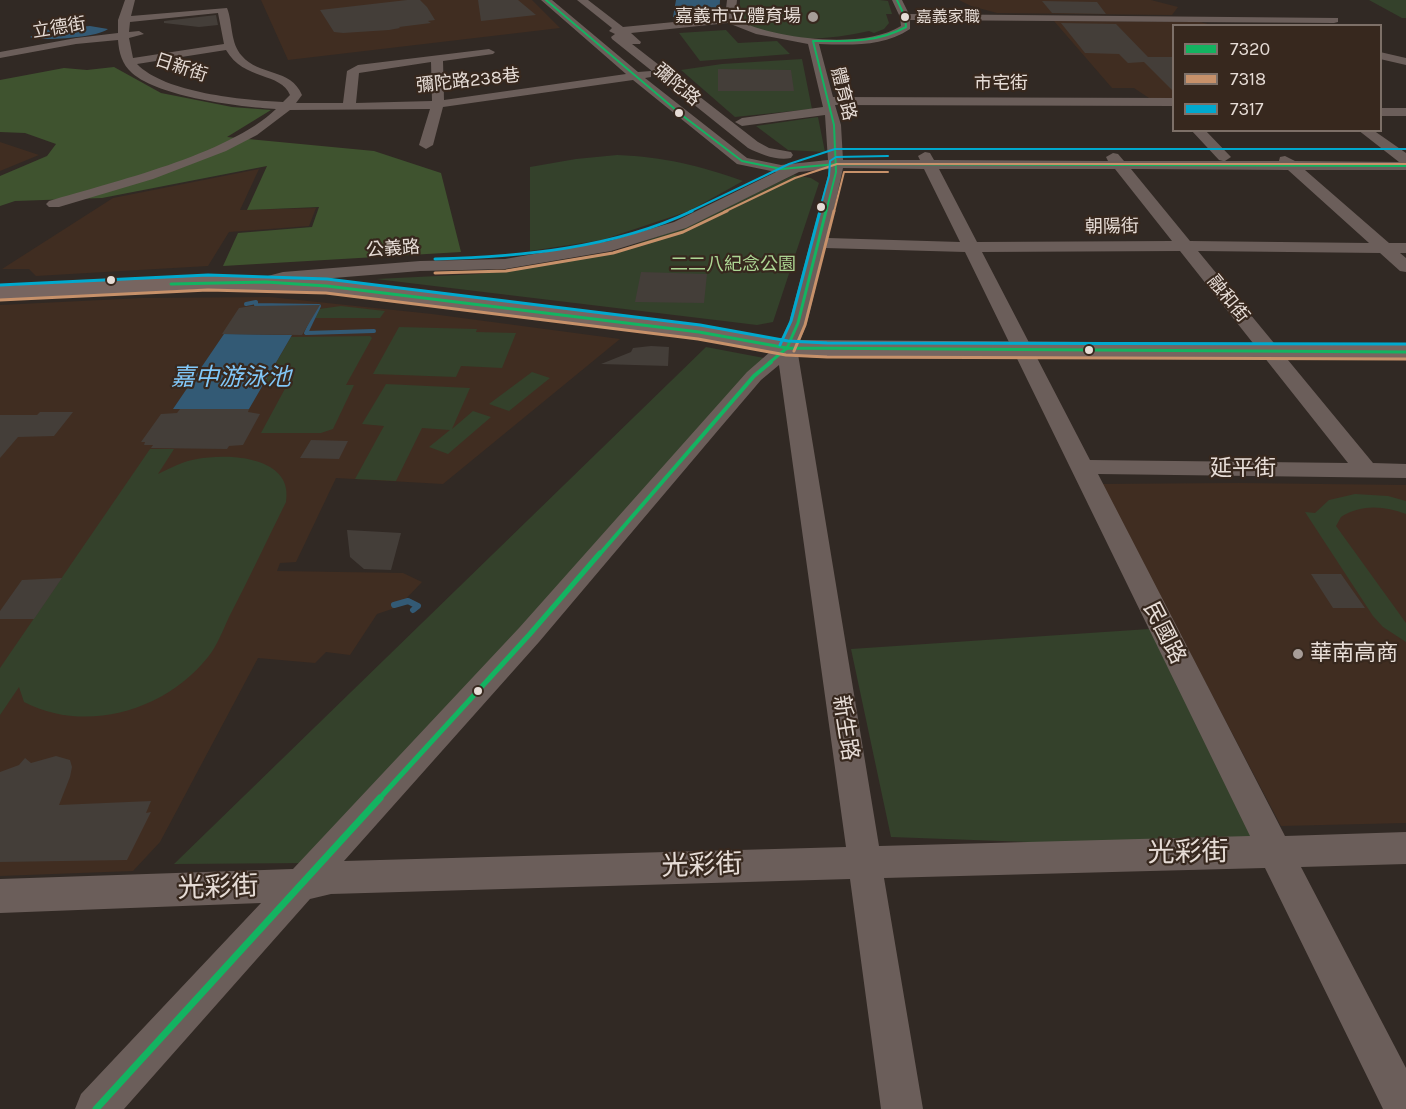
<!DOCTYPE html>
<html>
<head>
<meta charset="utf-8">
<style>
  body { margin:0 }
  #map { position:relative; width:1406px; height:1109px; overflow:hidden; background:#312924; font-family:Karla,sans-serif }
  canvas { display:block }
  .legend { position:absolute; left:1172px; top:24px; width:210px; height:108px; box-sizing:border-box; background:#37281e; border:2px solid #7d7068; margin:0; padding:8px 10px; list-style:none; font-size:18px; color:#e6dcd6 }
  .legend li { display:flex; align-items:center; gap:12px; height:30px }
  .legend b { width:30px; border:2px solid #7d7068 }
</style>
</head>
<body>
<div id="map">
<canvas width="1406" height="1109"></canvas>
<ul class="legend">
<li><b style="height:8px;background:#13b361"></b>7320</li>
<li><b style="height:8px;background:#c7916a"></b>7318</li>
<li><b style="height:8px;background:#00a9ce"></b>7317</li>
</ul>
</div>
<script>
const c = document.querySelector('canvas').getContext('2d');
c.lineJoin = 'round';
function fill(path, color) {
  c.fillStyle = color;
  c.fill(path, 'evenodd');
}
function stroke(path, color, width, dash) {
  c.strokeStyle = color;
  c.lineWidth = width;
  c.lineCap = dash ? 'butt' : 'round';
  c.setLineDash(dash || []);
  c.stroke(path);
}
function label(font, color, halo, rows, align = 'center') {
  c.font = font + ' Karla,"Noto Sans TC",sans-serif';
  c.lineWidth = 4.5;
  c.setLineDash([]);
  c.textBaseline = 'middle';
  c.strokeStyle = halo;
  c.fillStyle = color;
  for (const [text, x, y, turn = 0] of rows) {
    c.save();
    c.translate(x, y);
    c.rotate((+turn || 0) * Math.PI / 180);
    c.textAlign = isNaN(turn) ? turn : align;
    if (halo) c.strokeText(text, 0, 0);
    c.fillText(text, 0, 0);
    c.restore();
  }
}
fill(new Path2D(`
  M261 0H532L560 28 288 60Z
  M959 0H1151L1178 7 1172 15 997 13 971 6Z
  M1054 21 1200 22 1212 25 1174 26 1173 100H1152L1134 88H1112Z
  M0 142 39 155 0 171Z
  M259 169 240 210 316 208 309 226 229 232 208 266 36 276 29 269H2L113 198Z
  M270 297 432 314 620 339 443 484 336 478 296 562 280 563 277 571 403 573 422 582 398 607 377 614 350 655 326 652 315 663 258 658 160 842 133 871 0 876V305L142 298Z
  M1239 483 1406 485V823L1281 826 1101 484Z`), '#402d21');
fill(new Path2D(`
  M740 0H880L888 1 892 14H886L889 23 884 29 874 33 869 31C837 38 797 43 765 33 756 30 748 25 739 21Z
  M1369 0H1406V18H1402Z
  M726 30 738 43 777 41 790 54 700 61 679 33Z
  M802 59 812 109 735 117 681 70 722 64Z
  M818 117 825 152 788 150 756 126Z
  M617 155C665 157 697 165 743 181L689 211 602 240 530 251V167L576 159Z
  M794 175 811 178 819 183 773 322 757 325 376 279 479 274 611 253 679 229Z
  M341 306 385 311 380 318H315L319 309Z
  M399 327 477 329 476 332 516 333 502 368 461 366 456 377 373 374Z
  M370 336 372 338 346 385H354L333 429 321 433H261L287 385 264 384 291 337Z
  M706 347 764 358 313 863 174 864Z
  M532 372 550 378 509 411 489 404Z
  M386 384 470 388 452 429 473 411 491 417 448 454 429 447 450 430 422 428 396 481 355 479 384 426 362 424Z
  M150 449H174L158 474C170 468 184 461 197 459 228 453 294 456 286 502 267 540 249 579 229 617 223 630 217 646 208 657 165 711 86 734 24 702L19 687 0 715V668Z
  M1355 494 1388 496 1406 501V514C1384 506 1362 504 1341 517L1336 526 1406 623V642L1383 627 1373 616 1305 512 1315 513 1329 500Z
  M1149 629 1275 851 891 837 851 649Z`), '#34412b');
fill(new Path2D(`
  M114 67 161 93 232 107 271 110 227 137 374 151 441 173 461 252 223 266 238 233 312 227 319 207 247 210 267 166 102 198 15 201 0 206V176L47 156 56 144 25 133 0 132V80L64 68 87 70Z`), '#3f532f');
fill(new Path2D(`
  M676 0H720L719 18 673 17Z
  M90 26 108 29C99 37 42 42 30 37L42 30Z
  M224 334 292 335 249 409H173Z`), '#335a75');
stroke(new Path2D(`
  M246 304 256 302V305L319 306 306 333 374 331`), '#335a75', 4);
stroke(new Path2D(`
  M394 605 408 601 418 606 413 610`), '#335a75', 6);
fill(new Path2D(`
  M407 0H420L427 7 435 20 428 21 431 23 399 27 400 28 389 30 343 33 334 32 320 10Z
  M478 0H518L536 15 481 21Z
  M1042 1 1097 2 1106 14 1052 13Z
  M216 15 218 25 199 27 164 23V21Z
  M1061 23 1116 24 1148 57H1173V91L1144 62 1128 63 1119 54 1085 53Z
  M718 69 791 70 794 91H718Z
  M641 272 707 274 704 303 635 302Z
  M320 305 302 335 222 334 239 308 251 306Z
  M651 346 669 347 668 366 601 364 631 352 633 348Z
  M180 409H249L248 412 260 414 243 445 229 446 227 449 151 448 153 445H144L145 442H141L161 414 177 413Z
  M40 412H73L54 436 18 437 0 458V415H37Z
  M311 440 348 441 339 459 300 458Z
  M347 530 401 533 391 570 364 569 350 557Z
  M1311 574H1341L1365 608H1333Z
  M62 578 34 619H0V611L22 580Z
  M56 756 70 760 72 767 70 777 59 805 151 801 146 813 151 812 127 860 0 862V772L19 765 25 758 31 763Z`), '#443e39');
fill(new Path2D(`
  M125 0H135L131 16 227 8C233 23 230 43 242 56 259 76 291 68 302 95L296 103H343L347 71 358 65 489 49 495 52 493 54 443 61 444 100 626 74 541 0H552L638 72 651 71V77L645 78 747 158 781 165 828 160 825 115 742 126 735 122 742 118 823 107 808 44 756 34 728 23 631 33 641 42 640 44H632L758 142 769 148 791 152 793 155 791 158C777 161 760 154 748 148L612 39 611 37 615 34 609 31 612 28 577 0H588L623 27 725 17 727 0H737L735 19C773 39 863 50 901 26L900 17 892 0H902L909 14 1338 18V22L1334 23 910 20V29C883 47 850 45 819 44L833 97 1174 98V106L835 105 841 125 843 160H920L918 156 925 152 930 153 934 160 1108 161 1106 157 1113 153 1118 154 1124 161H1223L1219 160 1191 130H1205L1231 157 1225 161H1279L1280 157 1285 156 1295 161 1399 162 1358 130H1373L1406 153V170H1305L1389 243H1406V253H1400L1406 258V272L1400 271 1380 253 1198 251 1373 463 1406 464V478L1098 474 1285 836 1406 832V864L1301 867 1406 1068V1109H1383L1265 868 884 878 923 1109H881L850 879 331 894 310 899 124 1109H75L81 1094 261 903 0 913V879L293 869 519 628 747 372 778 345 789 323 829 172V169L799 172 686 228 611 251 505 269 420 271 284 282 266 287 260 286 257 282 260 278 283 272 420 261 505 259 609 241 674 222 776 172 737 164 633 80 443 107 433 145 426 149 419 145 430 109 290 110 257 135 226 151 153 179 59 207H49L46 204 49 201C112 182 228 155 276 109 240 107 159 97 132 73 122 64 119 53 118 40L76 44 0 58V52L76 38 118 33V20ZM218 13 224 44 133 58 129 38 144 34 139 31 129 32 130 22ZM226 50C244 81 281 72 290 95L283 102C243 100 165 93 137 64ZM431 62 432 101 356 103 359 73ZM843 168 924 169 960 242 828 238ZM939 169H1115L1172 241 977 242ZM1131 169 1288 170 1369 243 1190 241ZM825 248 965 252 1250 836 879 846 797 348 807 323ZM1180 251 1348 463 1090 460 982 252ZM779 365 846 847 344 861 539 642 720 428 761 380Z
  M1380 52 1406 58V65L1380 59Z
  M1380 108H1406V116H1380Z`), '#6b5e5a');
fill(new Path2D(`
  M208 275 327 279 699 325 787 340 1406 344V360L827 358 787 356 699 339 327 293 208 289 0 300V286Z`), '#776560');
stroke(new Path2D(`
  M546 0 683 116 742 161 781 169 837 164 1406 166
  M826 212 836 172 834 125 813 41C846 41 877 43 906 27L905 17 897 0`), '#13b361', 2);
stroke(new Path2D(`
  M171 284 266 282 327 286 699 332 787 348 1406 352
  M769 363 787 348 798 323 826 211`), '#13b361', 3);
stroke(new Path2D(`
  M599 555 754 376 771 362`), '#13b361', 4);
stroke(new Path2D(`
  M379 799 529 635 600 553`), '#13b361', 5);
stroke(new Path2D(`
  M96 1109 380 798`), '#13b361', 7);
stroke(new Path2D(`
  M724 212 795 178 837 164H1406
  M834 212 844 172H888`), '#c7916a', 2);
stroke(new Path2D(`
  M435 273 506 271 613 253 683 232 727 211
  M0 300 208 290 326 293 698 339 786 355 827 357 1406 359
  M794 351 805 325 834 211`), '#c7916a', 3);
stroke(new Path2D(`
  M689 212 789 164 835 149H1406
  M819 212 829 176 830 161 836 157 888 156`), '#00a9ce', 2);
stroke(new Path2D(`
  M435 259C520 257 614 248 692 211
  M0 285 208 275 327 279 700 325 788 341 827 343 1406 344
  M780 345 791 321 820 211`), '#00a9ce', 3);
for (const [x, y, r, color] of [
  [813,17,6,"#a79d98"],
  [905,17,5,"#e6dcd6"],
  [679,113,5,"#e6dcd6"],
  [821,207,5,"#e6dcd6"],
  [111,280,5,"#e6dcd6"],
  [1089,350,5,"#e6dcd6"],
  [1298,654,6,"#a79d98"],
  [478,691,5,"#e6dcd6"]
]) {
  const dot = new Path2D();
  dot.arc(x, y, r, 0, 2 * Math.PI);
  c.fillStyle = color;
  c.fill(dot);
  stroke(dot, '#37281e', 2);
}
label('16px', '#e6dcd6', '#37281e', [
  ["嘉義家職",916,17]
], 'left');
label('18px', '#e6dcd6', '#37281e', [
  ["嘉義市立體育場",801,17]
], 'right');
label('18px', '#e6dcd6', '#37281e', [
  ["立德街",59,28,-9],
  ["日新街",181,68,18],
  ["彌陀路238巷",468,81,-6],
  ["市宅街",1001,84],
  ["彌陀路",677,85,40],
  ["體育路",843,94,76],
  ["朝陽街",1112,227,-1],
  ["公義路",393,249,-4],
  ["融和街",1228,299,51]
]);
label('18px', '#acd593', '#37281e', [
  ["二二八紀念公園",733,265]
]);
label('22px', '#e6dcd6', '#37281e', [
  ["延平街",1243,469],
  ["民國路",1164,633,63],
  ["新生路",845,728,81]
]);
label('22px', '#e6dcd6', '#37281e', [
  ["華南高商",1310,654]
], 'left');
label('italic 24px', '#81c7f8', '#37281e', [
  ["嘉中游泳池",231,378]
]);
label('27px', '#e6dcd6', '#37281e', [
  ["光彩街",1188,853,-1],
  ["光彩街",702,866,-2],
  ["光彩街",218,888,-2]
]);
</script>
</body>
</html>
